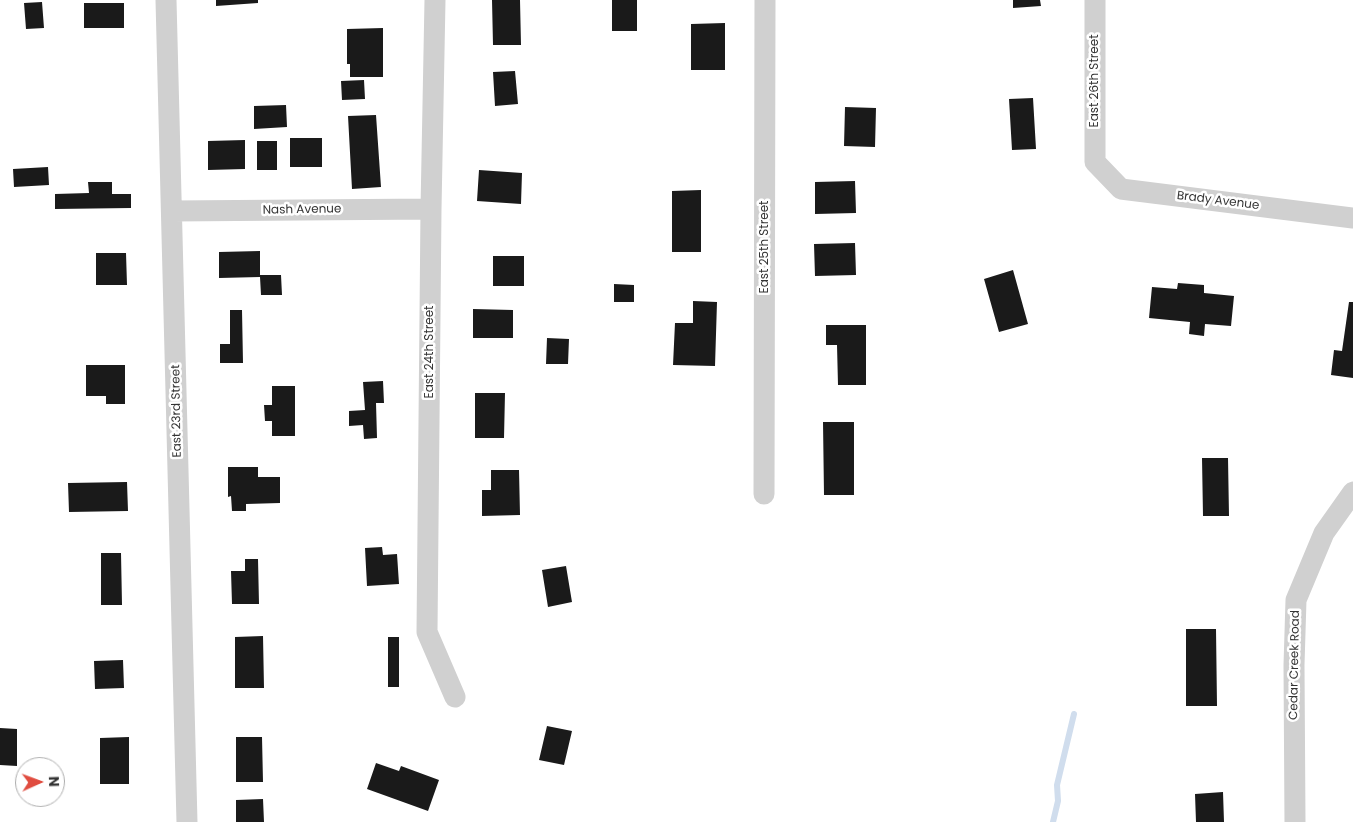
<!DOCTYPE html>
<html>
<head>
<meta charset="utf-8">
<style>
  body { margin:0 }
  #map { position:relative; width:1353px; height:822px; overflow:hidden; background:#fff; font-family:Poppins,sans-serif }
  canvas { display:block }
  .north { position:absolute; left:15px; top:757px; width:50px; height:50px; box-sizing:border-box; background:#fff; border:1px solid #adadad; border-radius:50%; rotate:88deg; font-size:14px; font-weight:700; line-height:20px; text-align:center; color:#333 }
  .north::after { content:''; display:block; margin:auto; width:18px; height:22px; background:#e04c3f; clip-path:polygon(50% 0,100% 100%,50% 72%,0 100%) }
</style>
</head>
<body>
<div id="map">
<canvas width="1353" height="822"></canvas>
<div class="north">N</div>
</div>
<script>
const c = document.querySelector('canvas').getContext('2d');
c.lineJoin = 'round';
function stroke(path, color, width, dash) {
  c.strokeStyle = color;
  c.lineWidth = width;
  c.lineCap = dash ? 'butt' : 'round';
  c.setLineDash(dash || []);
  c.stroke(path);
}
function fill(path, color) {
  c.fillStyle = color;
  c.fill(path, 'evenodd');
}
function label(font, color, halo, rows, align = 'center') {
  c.font = font + ' Poppins,sans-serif';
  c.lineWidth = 5;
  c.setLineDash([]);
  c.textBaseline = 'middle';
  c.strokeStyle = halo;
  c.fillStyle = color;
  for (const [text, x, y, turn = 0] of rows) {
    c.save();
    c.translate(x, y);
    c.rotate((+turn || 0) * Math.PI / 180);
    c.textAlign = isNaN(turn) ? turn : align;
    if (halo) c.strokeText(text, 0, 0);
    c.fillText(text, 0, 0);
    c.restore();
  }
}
stroke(new Path2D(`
  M1053 822 1058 801 1057 785 1074 714`), '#d0dded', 6);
fill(new Path2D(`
  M216 0H258V3L216 6Z
  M492 0H520L521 45H493Z
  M612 0H637V31H612Z
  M1013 0H1040L1041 6 1013 8Z
  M42 2 44 28 26 29 24 3Z
  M84 3H124V28H84Z
  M725 23V70H691V24Z
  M383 28V77H350V64H347V29Z
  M515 71 518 104 495 106 493 72Z
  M364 80 365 99 342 100 341 81Z
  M1033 98 1036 149 1012 150 1009 99Z
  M286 105 287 127 254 129V106Z
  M845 107 876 108 875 147 844 146Z
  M376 115 381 187 352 189 348 116Z
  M290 138H322V167H290Z
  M245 140V169L208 170V141Z
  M257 141H277V170H257Z
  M48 167 49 185 14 187 13 169Z
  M479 170 522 173 521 204 477 201Z
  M855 181 856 213 815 214V182Z
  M88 182H112V194H131V208L55 209V194L89 193Z
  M701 190V252H672V191Z
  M855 243 856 275 815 276 814 244Z
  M260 251V275H281L282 295H261L260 277 219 278V252Z
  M96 253H126L127 285H96Z
  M493 256H524V286H493Z
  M1013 270 1028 324 999 332 984 279Z
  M1178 283 1204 285V293L1234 296 1231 326 1205 324 1204 336 1189 334 1190 322 1149 318 1152 287 1177 289Z
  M614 284 634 285V302H614Z
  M693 301 717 302 715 366 673 365 675 323H693Z
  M1349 302H1353V378L1331 375 1334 350 1342 351Z
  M473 309 513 310V338H473Z
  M230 310H242L243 363H220V344H230Z
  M826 325H866V385H838L837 345H826Z
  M547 338 569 339 568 364H546Z
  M86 365H125V404H106V396H86Z
  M383 381 384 403H376L377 438 364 439 363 425 349 426V411L365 410 363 382Z
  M272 386H295V436H272V421H265L264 405H272Z
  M475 393H505L504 438H475Z
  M823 422H854V495H824Z
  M1202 458H1228L1229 516H1203Z
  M228 467H258V477H280V503L246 504V511H232L231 496 228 497Z
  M491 470H519L520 515 482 516V490H491Z
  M127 482 128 511 69 512 68 483Z
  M382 547 383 555 397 554 399 584 367 586 365 548Z
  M101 553H121L122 605H101Z
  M245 559H258L259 604H232L231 571H245Z
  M566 566 572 602 548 607 542 570Z
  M1186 629H1216L1217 706H1186Z
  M263 636 264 688H235V637Z
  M388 637H399V687H388Z
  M123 660 124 688 95 689 94 661Z
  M547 726 572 731 564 765 539 760Z
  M0 728 17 729V766L0 765Z
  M129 737V784H100V738Z
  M236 737H262L263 782H236Z
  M376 763 399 771 401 766 439 780 428 811 367 789Z
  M1223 792 1224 822H1196L1195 794Z
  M263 799 264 822H236V800Z`), '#1a1a1a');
stroke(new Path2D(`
  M166 0 187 822
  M435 0 431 209 427 632 455 697
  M1095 0V162L1121 189 1353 218
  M172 211 431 209
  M764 494 765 0
  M1295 822 1294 665 1296 600 1324 533 1353 492`), '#d0d0d0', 21);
label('12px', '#333', '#fff', [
  ["East 26th Street",1095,81,-90],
  ["Brady Avenue",1218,201,7],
  ["Nash Avenue",302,210,-1],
  ["East 25th Street",765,247,-90],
  ["East 24th Street",430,352,-90],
  ["East 23rd Street",177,411,-91],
  ["Cedar Creek Road",1295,665,-89]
]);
</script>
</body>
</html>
